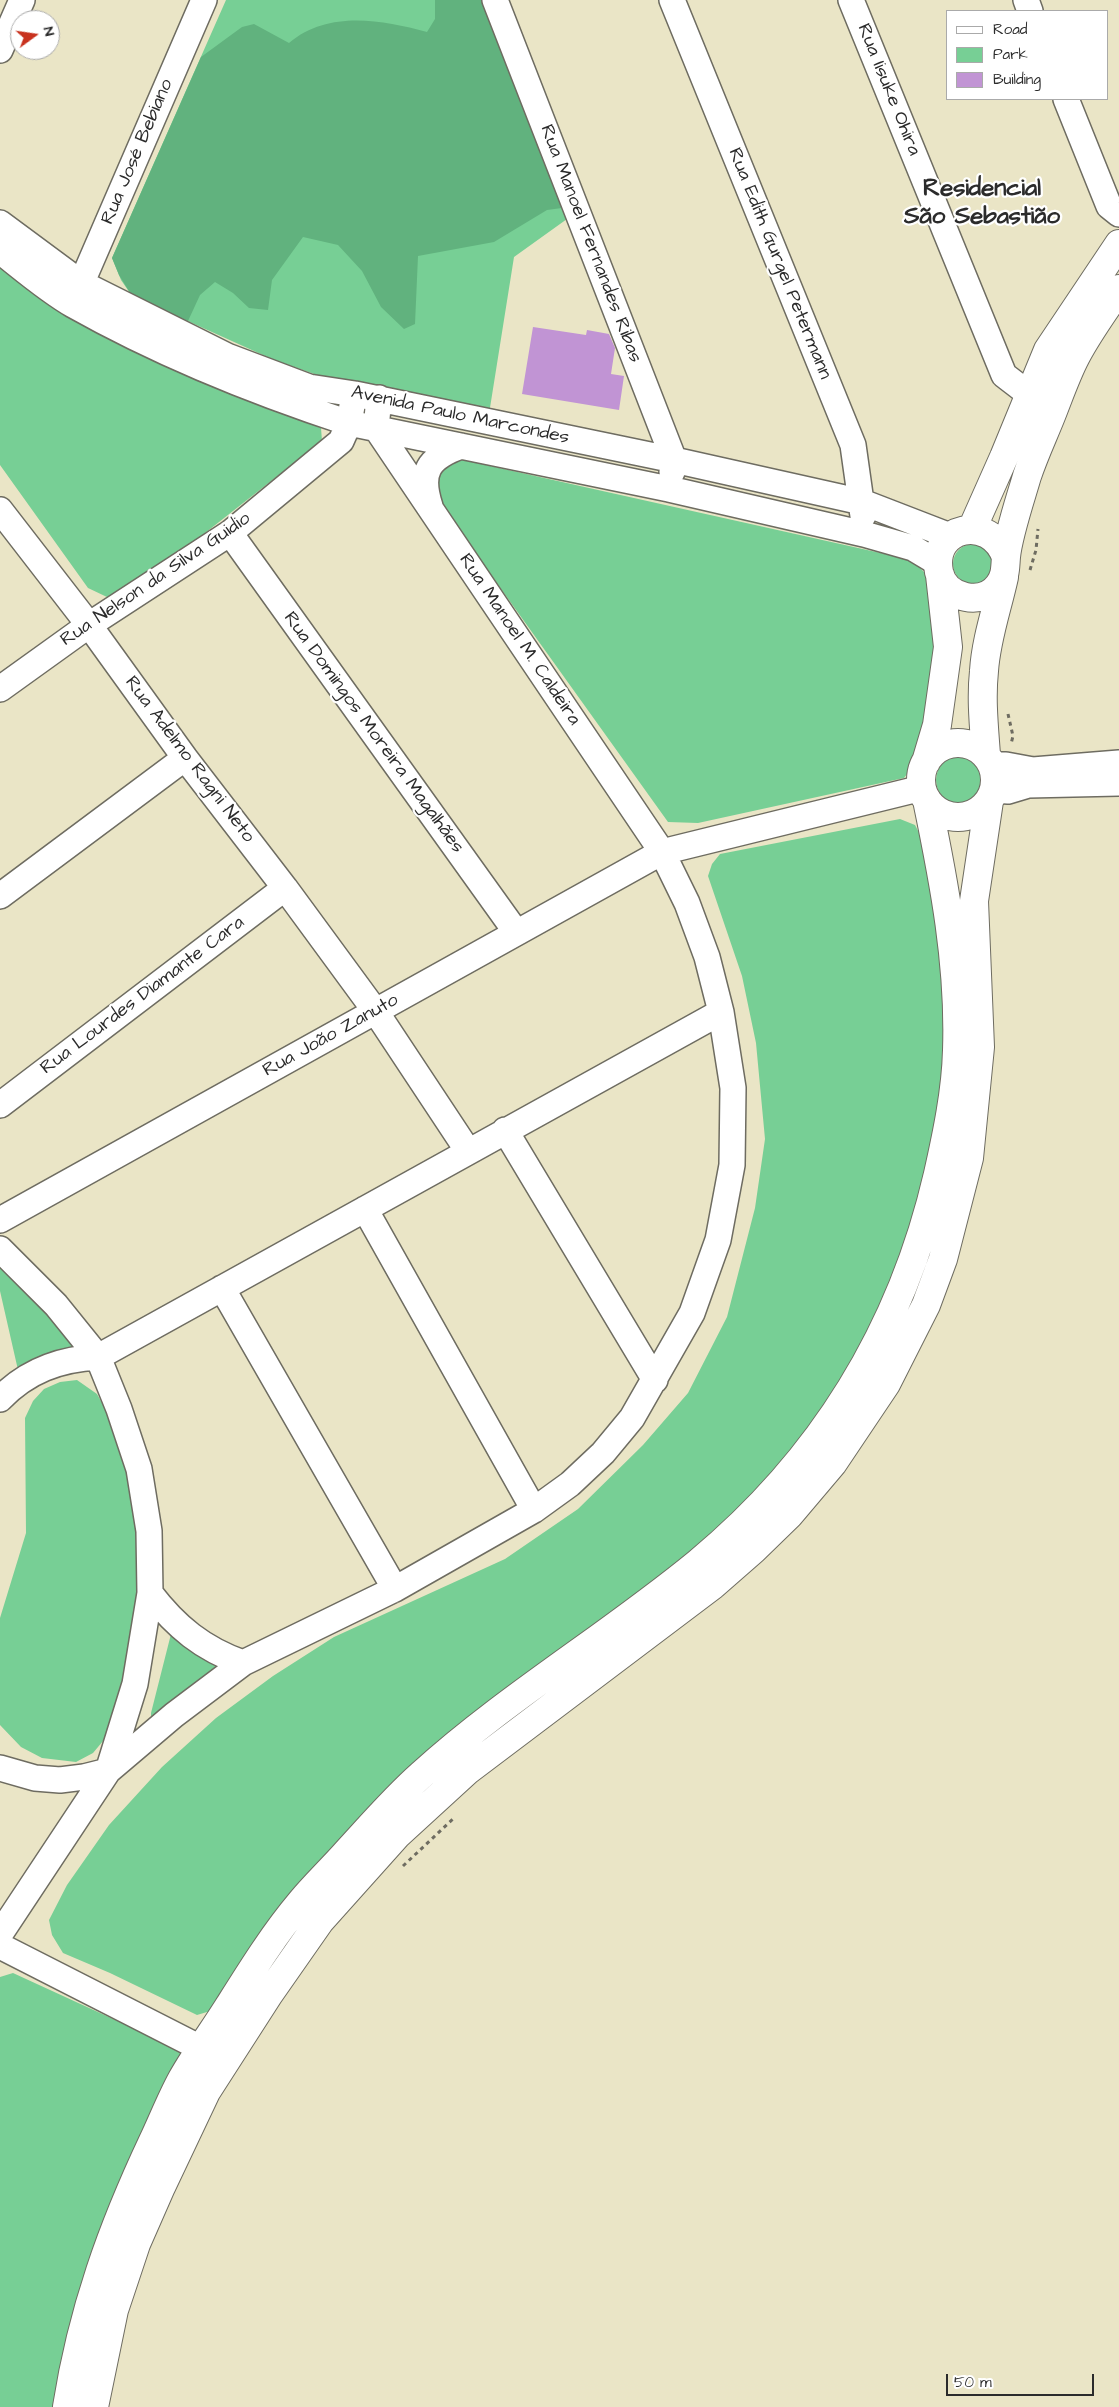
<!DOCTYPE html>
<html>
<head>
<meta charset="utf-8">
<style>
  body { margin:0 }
  #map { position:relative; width:1119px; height:2407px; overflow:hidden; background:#eae5c6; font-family:"Architects Daughter",sans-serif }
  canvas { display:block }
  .legend { position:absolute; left:946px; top:10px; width:162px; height:90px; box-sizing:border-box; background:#fff; border:1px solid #aaa; margin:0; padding:6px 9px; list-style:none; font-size:15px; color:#2b2b2b }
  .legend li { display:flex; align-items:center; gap:10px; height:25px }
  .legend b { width:25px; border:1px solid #aaa }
  .north { position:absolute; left:10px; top:10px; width:50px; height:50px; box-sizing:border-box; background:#fff; border:1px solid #aaa; border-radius:50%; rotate:76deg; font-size:14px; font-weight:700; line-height:20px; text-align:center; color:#2b2b2b }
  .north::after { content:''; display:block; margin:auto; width:18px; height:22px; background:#c8321e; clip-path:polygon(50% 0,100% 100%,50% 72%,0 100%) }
  .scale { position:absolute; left:946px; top:2374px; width:148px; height:22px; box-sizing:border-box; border:2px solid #2b2b2b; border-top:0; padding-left:6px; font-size:15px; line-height:18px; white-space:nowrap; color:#2b2b2b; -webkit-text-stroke:4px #fff; paint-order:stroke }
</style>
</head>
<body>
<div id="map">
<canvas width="1119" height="2407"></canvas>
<ul class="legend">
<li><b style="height:6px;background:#fff"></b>Road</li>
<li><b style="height:14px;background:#77cf95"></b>Park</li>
<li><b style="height:14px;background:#c194d4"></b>Building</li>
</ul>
<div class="north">N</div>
<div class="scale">50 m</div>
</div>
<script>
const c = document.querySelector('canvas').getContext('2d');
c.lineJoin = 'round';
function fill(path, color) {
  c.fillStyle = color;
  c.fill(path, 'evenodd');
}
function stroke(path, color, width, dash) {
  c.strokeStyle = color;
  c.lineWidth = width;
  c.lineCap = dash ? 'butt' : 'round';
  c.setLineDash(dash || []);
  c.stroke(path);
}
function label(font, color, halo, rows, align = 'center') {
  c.font = font + ' "Architects Daughter",sans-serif';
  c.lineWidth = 4.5;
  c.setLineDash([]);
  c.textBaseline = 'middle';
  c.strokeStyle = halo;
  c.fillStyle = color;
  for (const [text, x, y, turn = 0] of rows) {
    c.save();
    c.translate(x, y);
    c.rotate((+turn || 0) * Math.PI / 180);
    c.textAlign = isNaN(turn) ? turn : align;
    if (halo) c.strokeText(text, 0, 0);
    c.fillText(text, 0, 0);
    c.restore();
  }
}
fill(new Path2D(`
  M226 0H481L567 219 514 257 489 414 323 377 274 360 132 296 121 280 112 258Z
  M0 261 227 391 321 428 322 441 130 592 107 597 88 588 0 465Z
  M459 459 912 560 932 580 942 635 921 756 904 778 698 823 668 822 443 508 435 487 440 470Z
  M953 564a20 20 0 1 1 40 0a20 20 0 1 1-40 0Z
  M936 780a24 24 0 1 1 48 0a24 24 0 1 1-48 0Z
  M900 819 915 825 930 854 944 947 946 1045 934 1143 908 1244 851 1377 754 1505 500 1699 217 2009 197 2015 110 1973 63 1953 52 1935 49 1920 67 1885 109 1825 162 1767 216 1718 273 1676 334 1637 505 1559 578 1509 643 1445 688 1393 727 1317 755 1208 765 1139 756 1043 742 976 708 876 712 864 720 854Z
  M0 1263 84 1351 18 1370 0 1291Z
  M77 1380 97 1394 117 1430 135 1480 147 1584 113 1729 93 1753 76 1762 42 1758 21 1747 0 1725V1618L26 1533 25 1418 33 1401 44 1389 60 1382Z
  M171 1634 224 1663 151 1720V1713Z
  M13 1973 185 2052 60 2407H0V1977Z`), '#77cf95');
fill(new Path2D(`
  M435 0H481L562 208 547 210 494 242 418 256 415 324 404 329 381 307 362 271 338 245 303 237 272 280 268 310 249 308 233 293 215 282 200 295 188 321 132 296 119 275 112 258 201 57 242 27 254 24 289 43C329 10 381 20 427 32L435 19Z`), '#61b27e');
fill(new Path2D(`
  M533 327 586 335 587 330 609 334 615 348 611 374 624 376 619 410 522 394Z`), '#c194d4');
const minor = new Path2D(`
  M495 0 674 460 672 472
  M672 0 853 445 863 516
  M851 0 1004 375 1030 395 1048 403
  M1026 0 1030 11
  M0 50 22 0
  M1066 99 1109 206 1119 214
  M0 223 81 283 227 356 309 387 355 394 674 460 862 502 950 536
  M0 251C23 269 47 290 73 305 160 354 254 392 349 423L669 489 864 534 913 548 938 563
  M75 298 204 0
  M430 506C419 472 428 458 461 446
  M0 510 89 625 185 758 285 888 376 1012 468 1151
  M230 533 516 932
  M0 689 89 625 230 533 341 441 349 423 352 406
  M992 765H1006L1033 770 1119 763
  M994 790 1008 791 1028 785 1119 783
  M0 896 185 758
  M0 1105 285 888
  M505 1130 655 1380
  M365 1209 534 1510
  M0 1220 662 852 922 788
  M0 1249 56 1305 98 1357 119 1409 139 1469 149 1531 150 1593 135 1684 108 1771 0 1934
  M222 1288 395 1589
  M0 1399C27 1371 59 1359 98 1357L721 1012
  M150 1593C176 1627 203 1649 243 1663
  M0 1768 35 1778 60 1780 84 1777 108 1771 174 1715 243 1663 395 1589 534 1510 570 1484 603 1453 632 1418 692 1313 718 1240 732 1165 733 1088 721 1012 707 957 687 903 662 852 376 428 379 398
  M0 1946 218 2057`);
const major = new Path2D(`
  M972 529 1004 457 1048 350 1119 244
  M1006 557C990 513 930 526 939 572 945 599 983 607 999 585 1006 575 1005 568 1006 557 1008 535 1021 497 1027 476 1034 455 1043 436 1051 416 1059 396 1066 375 1076 356 1088 333 1104 311 1119 289
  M921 780a37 37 0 1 1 74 0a37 37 0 1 1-74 0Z
  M986 755C984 727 981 699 984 671 986 639 997 609 1004 577
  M926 762 937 725 948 647 940 575
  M67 2407C82 2311 112 2228 153 2141 163 2120 171 2099 182 2079 196 2054 214 2030 229 2006 251 1971 274 1934 301 1902 315 1885 332 1869 347 1852 371 1826 394 1799 421 1775 507 1697 608 1637 698 1563 821 1461 902 1330 938 1174 947 1134 956 1091 957 1050 960 965 944 882 927 800
  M94 2407 114 2310 136 2244 161 2187 206 2092 269 1994 320 1921 397 1835 468 1770 713 1585 753 1550 789 1515 833 1463 886 1384 926 1305 943 1259 969 1158 980 1047 974 901 989 801`);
stroke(minor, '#6e6c61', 28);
stroke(major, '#6e6c61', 30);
stroke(new Path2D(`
  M1030 570 1036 550 1038 529
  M1008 714 1013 736 1011 744
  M403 1866 455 1817`), '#6e6c61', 3, [4, 4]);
stroke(minor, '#fff', 25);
stroke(major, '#fff', 28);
label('19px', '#2b2b2b', '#fff', [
  ["Rua Iisuke Ohira",888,90,68],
  ["Rua José Bebiano",138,152,-67],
  ["Rua Manoel Fernandes Ribas",590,244,69],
  ["Rua Edith Gurgel Petermann",779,264,68],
  ["Avenida Paulo Marcondes",460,416,12],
  ["Rua Nelson da Silva Guidio",156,580,-34],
  ["Rua Manoel M. Caldeira",519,640,56],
  ["Rua Domingos Moreira Magalhães",373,733,54],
  ["Rua Adelmo Ragni Neto",189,760,53],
  ["Rua Lourdes Diamante Cara",143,996,-37],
  ["Rua João Zanuto",331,1036,-29]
]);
label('bold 24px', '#2b2b2b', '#fff', [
  ["Residencial",982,190],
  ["São Sebastião",982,218]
]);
</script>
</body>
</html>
